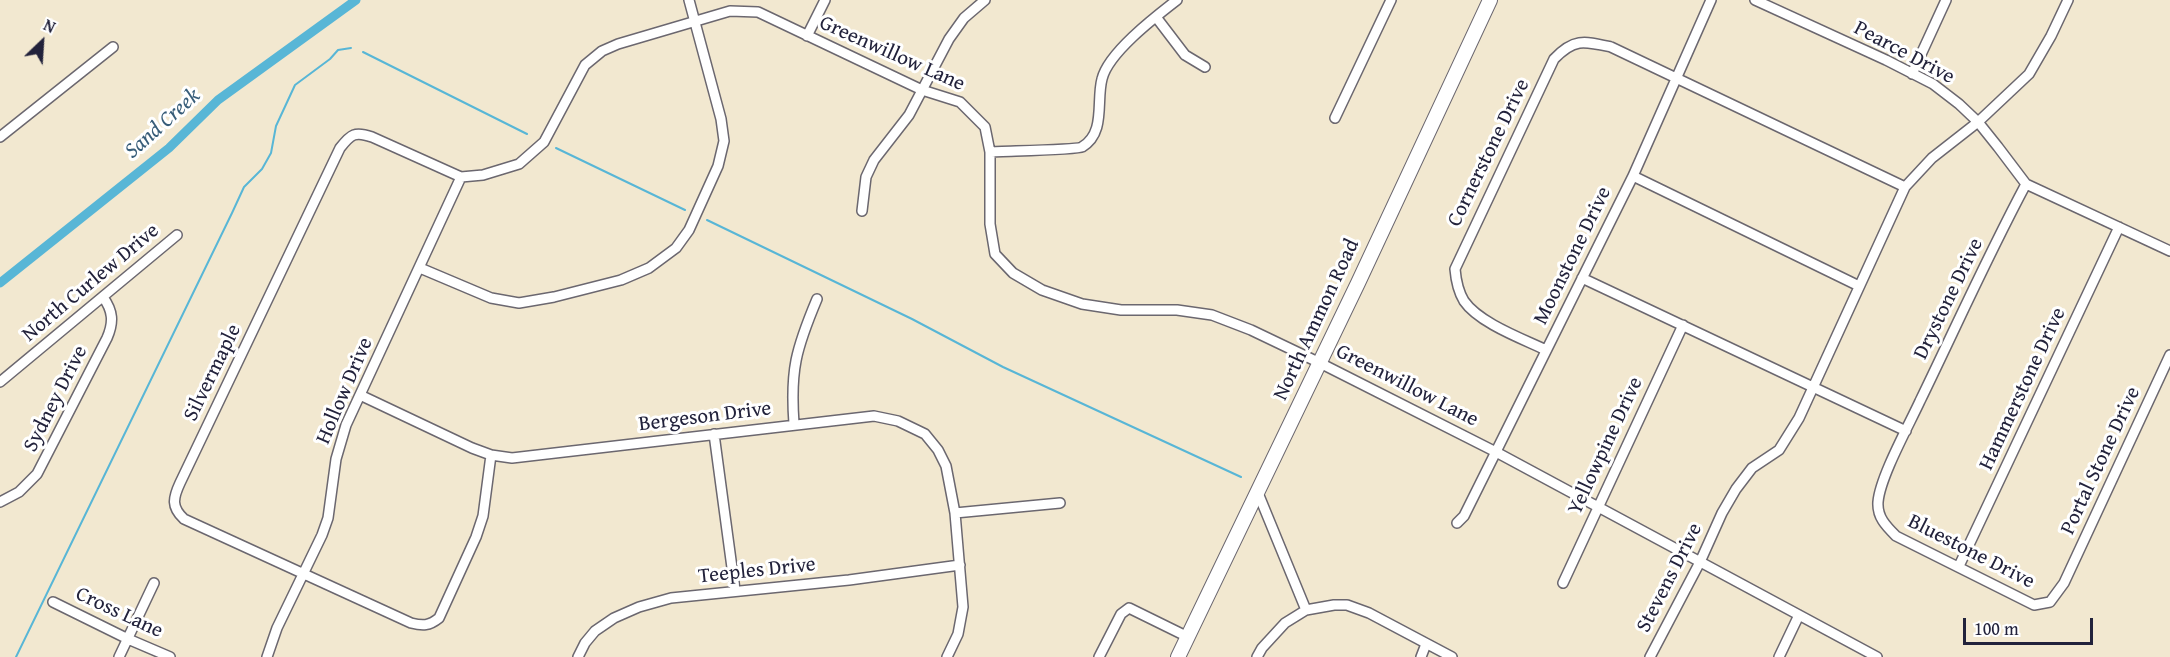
<!DOCTYPE html>
<html>
<head>
<meta charset="utf-8">
<style>
  body { margin:0 }
  #map { position:relative; width:2170px; height:657px; overflow:hidden; background:#f2e8d0; font-family:"Gentium Book Plus",serif }
  canvas { display:block }
  .north { position:absolute; left:12px; top:12px; width:60px; height:60px; -webkit-text-stroke:4px #fff; paint-order:stroke; rotate:25deg; font-size:16px; font-weight:700; line-height:24px; text-align:center; color:#22223b }
  .north::after { content:''; display:block; margin:auto; width:21px; height:27px; background:#22223b; clip-path:polygon(50% 0,100% 100%,50% 72%,0 100%) }
  .scale { position:absolute; left:1963px; top:618px; width:130px; height:27px; box-sizing:border-box; border:3px solid #22223b; border-top:0; padding-left:8px; font-size:18px; line-height:21px; white-space:nowrap; color:#22223b; -webkit-text-stroke:4px #fff; paint-order:stroke }
</style>
</head>
<body>
<div id="map">
<canvas width="2170" height="657"></canvas>
<div class="north">N</div>
<div class="scale">100 m</div>
</div>
<script>
const c = document.querySelector('canvas').getContext('2d');
c.lineJoin = 'round';
function stroke(path, color, width, dash) {
  c.strokeStyle = color;
  c.lineWidth = width;
  c.lineCap = dash ? 'butt' : 'round';
  c.setLineDash(dash || []);
  c.stroke(path);
}
function label(font, color, halo, rows, align = 'center') {
  c.font = font + ' "Gentium Book Plus",serif';
  c.lineWidth = 6;
  c.setLineDash([]);
  c.textBaseline = 'middle';
  c.strokeStyle = halo;
  c.fillStyle = color;
  for (const [text, x, y, turn = 0] of rows) {
    c.save();
    c.translate(x, y);
    c.rotate((+turn || 0) * Math.PI / 180);
    c.textAlign = isNaN(turn) ? turn : align;
    if (halo) c.strokeText(text, 0, 0);
    c.fillText(text, 0, 0);
    c.restore();
  }
}
stroke(new Path2D(`
  M363 52 527 134
  M556 148 685 210
  M707 220 912 319 1003 367 1241 477
  M16 657 232 213 244 187 262 169 271 153 276 126 295 85 330 59 338 50 351 48`), '#58b6d6', 2);
stroke(new Path2D(`
  M0 283 169 148 218 100 356 0`), '#58b6d6', 9);
const minor = new Path2D(`
  M1755 0 1886 60 1933 84 1959 104 1978 122 1998 147 2026 184 2170 251
  M1156 17 1185 55 1205 67
  M807 36 825 0
  M1912 74 1946 0
  M1335 118 1391 0
  M0 137 113 47
  M990 152C1004 151 1076 150 1082 147 1106 133 1096 101 1102 79 1108 53 1155 17 1177 0
  M1633 176 1859 286
  M2026 184C1988 255 1955 329 1920 401 1909 425 1880 477 1878 502 1877 517 1886 526 1896 536L2034 605 2050 602 2064 583 2170 355
  M862 211 866 177 874 160 909 115 949 39 964 18 985 0
  M420 268 491 298 519 303 554 297 621 280 649 268 676 248 689 230 718 166 724 141 721 119 689 0
  M1582 278 1906 431
  M1546 350C1523 339 1479 323 1464 301 1458 291 1456 281 1455 269L1554 59C1574 38 1584 41 1611 47L1905 187
  M0 382 177 235
  M360 395 472 448 491 455 512 458 874 416 898 421 925 434 938 450 946 466 955 513 963 607 958 634 947 657
  M794 424C790 370 796 349 817 299
  M714 434 735 590
  M491 455 483 516 476 537 439 618C429 626 423 626 411 623L184 519C171 507 173 498 180 483L340 148C351 134 355 131 372 137L461 177 483 175 519 164 544 142 585 65 602 51 618 44 730 11 758 12 922 90 960 102 985 127 990 152V224L995 254 1013 273 1042 290 1082 304 1121 310H1177L1212 315 1251 330 1320 363 1496 452 1877 657
  M1258 493 1306 610
  M0 502 19 492 37 474 107 338C114 322 113 311 103 297
  M955 513 1060 503
  M1457 523 1464 516 1633 176 1711 0
  M1959 566 2119 227
  M1563 583 1683 325
  M53 602 128 639 170 657
  M119 657 154 583
  M267 657 277 628 322 535 328 518 336 459 346 425 461 177
  M578 657 585 643 595 631 614 618 639 607 671 598 849 580 960 565
  M1099 657 1121 614 1129 608 1188 637
  M1257 657 1262 648 1285 623 1306 610 1334 605H1347L1369 613 1452 657
  M1421 657 1426 644
  M1650 657 1700 562 1722 513 1736 489 1752 468 1779 450 1799 418 1905 187 1932 158 1978 122 2029 74 2051 36 2068 0
  M1779 657 1799 615`);
const secondary = new Path2D(`
  M1178 657 1358 283 1490 0`);
stroke(minor, '#6b676f', 12);
stroke(secondary, '#6b676f', 16);
stroke(minor, '#fff', 9);
stroke(secondary, '#fff', 14);
label('21px', '#22223b', '#fff', [
  ["Pearce Drive",1904,53,28],
  ["Greenwillow Lane",892,54,24],
  ["Cornerstone Drive",1489,153,-64],
  ["Moonstone Drive",1573,256,-64],
  ["North Curlew Drive",91,283,-40],
  ["Drystone Drive",1949,299,-64],
  ["North Ammon Road",1317,320,-65],
  ["Silvermaple",213,373,-64],
  ["Greenwillow Lane",1407,386,27],
  ["Hammerstone Drive",2023,389,-65],
  ["Hollow Drive",345,391,-67],
  ["Sydney Drive",56,399,-63],
  ["Bergeson Drive",705,417,-7],
  ["Yellowpine Drive",1606,446,-65],
  ["Portal Stone Drive",2101,461,-65],
  ["Bluestone Drive",1971,552,27],
  ["Teeples Drive",757,571,-6],
  ["Stevens Drive",1670,578,-63],
  ["Cross Lane",119,613,25]
]);
label('italic 22px', '#385d79', '#fff', [
  ["Sand Creek",163,124,-42]
]);
</script>
</body>
</html>
